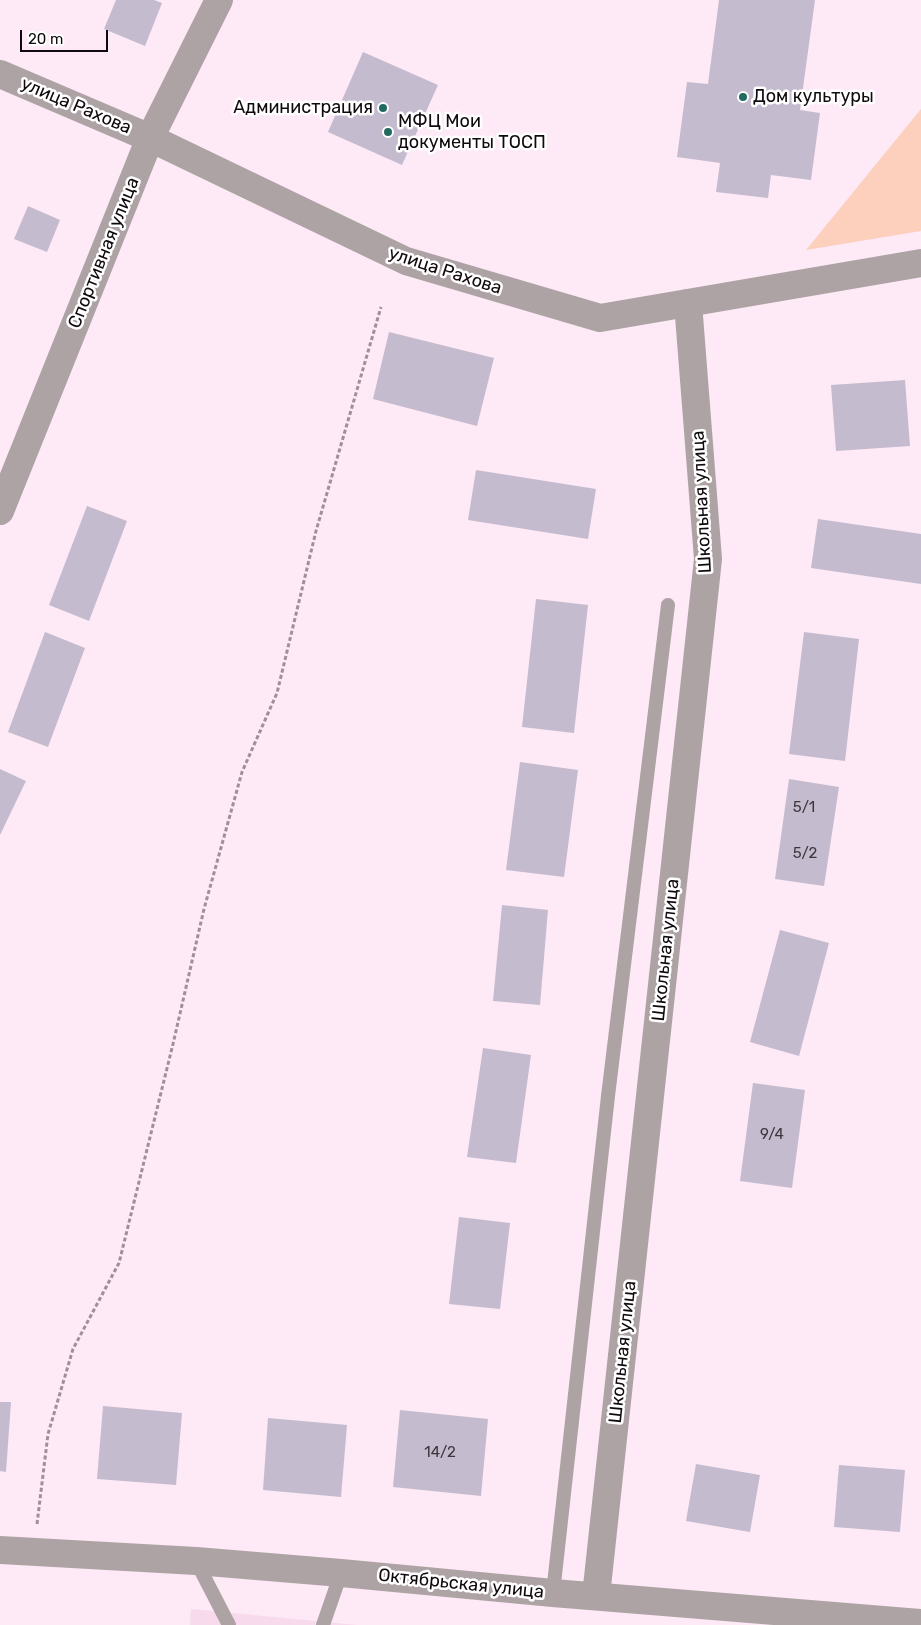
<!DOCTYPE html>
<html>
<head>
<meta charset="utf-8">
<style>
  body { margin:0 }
  #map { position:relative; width:921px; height:1625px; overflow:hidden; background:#fee9f6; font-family:Rubik,sans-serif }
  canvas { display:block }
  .scale { position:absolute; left:20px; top:30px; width:88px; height:22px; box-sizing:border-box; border:2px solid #10090d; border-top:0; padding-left:6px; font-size:15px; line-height:18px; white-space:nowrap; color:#10090d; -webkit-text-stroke:4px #fff; paint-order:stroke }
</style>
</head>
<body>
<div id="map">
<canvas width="921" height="1625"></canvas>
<div class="scale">20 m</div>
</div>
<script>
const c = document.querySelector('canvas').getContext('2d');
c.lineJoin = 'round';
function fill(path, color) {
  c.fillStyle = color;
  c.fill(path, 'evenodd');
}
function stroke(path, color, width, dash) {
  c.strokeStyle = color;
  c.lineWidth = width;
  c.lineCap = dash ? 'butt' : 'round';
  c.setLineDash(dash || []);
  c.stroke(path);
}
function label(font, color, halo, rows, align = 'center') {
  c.font = font + ' Rubik,sans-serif';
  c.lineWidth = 5;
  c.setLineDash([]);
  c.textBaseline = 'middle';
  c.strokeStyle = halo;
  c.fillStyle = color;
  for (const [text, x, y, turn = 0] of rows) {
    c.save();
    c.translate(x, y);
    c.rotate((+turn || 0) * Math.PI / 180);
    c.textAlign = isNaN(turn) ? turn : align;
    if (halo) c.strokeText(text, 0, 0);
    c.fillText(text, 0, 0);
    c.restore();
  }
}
fill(new Path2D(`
  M191 1609 357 1625H190Z`), '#f7dbec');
fill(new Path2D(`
  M921 109V231L806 250Z`), '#fcd0bd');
fill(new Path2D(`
  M116 0H154L162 3 145 46 104 29Z
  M719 0H815L800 110 820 113 811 180 771 175 768 198 716 192 720 163 677 157 687 82 708 84Z
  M363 52 438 85 402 165 328 132Z
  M28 206 60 220 47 252 14 239Z
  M389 332 494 358 477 426 373 399Z
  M905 380 910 446 836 451 831 385Z
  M476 470 596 489 588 539 468 520Z
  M87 506 127 521 89 621 49 605Z
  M818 519 921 534V584L811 568Z
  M536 599 588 605 574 733 522 727Z
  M45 632 85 648 48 747 8 732Z
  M804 632 859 639 845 761 789 754Z
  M520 762 578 770 564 877 506 870Z
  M0 769 26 781 0 835Z
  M789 779 839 787 824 886 775 879Z
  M502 905 548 910 540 1005 493 1001Z
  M780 930 829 943 799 1056 750 1042Z
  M483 1048 531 1055 516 1163 467 1157Z
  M753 1083 805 1090 792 1188 740 1181Z
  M459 1217 510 1223 500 1309 449 1304Z
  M0 1402H11L6 1472 0 1471Z
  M103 1406 182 1413 176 1485 97 1479Z
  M400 1410 488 1419 481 1496 393 1487Z
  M268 1418 347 1425 341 1497 263 1490Z
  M696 1464 760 1475 750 1532 686 1521Z
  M839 1465 905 1470 900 1532 834 1527Z`), '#c5bbce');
stroke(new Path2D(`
  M37 1524 48 1434 73 1349 119 1263 173 1044 204 909 242 772 277 693 316 531 381 307`), '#9e8f98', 3, [4, 2.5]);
stroke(new Path2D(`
  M196 1561 229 1625
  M553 1593 608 1096 668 605
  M323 1625 341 1573`), '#aea3a4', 14);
stroke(new Path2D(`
  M0 511 150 138 219 0
  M0 1550 196 1561 341 1573 553 1593 921 1623
  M596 1596 708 559 688 303`), '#aea3a4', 28);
stroke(new Path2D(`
  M0 74 150 138 406 261 600 318 921 263`), '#aea3a4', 28);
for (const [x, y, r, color] of [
  [743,97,5,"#226a5f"],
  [383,108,5,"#226a5f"],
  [388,132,5,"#226a5f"]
]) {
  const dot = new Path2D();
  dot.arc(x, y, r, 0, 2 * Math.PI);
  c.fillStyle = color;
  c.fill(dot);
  stroke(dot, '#fff', 2);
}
label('15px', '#3d363d', null, [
  ["5/1",804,808],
  ["5/2",805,854],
  ["9/4",772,1135],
  ["14/2",440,1453]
]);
label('18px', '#10090d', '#fff', [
  ["Дом культуры",753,97],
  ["Администрация",373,108,"right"],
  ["МФЦ Мои",398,122],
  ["документы ТОСП",398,143]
], 'left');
label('18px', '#10090d', '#fff', [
  ["улица Рахова",76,106,23],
  ["Спортивная улица",104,253,-68],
  ["улица Рахова",445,271,18],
  ["Школьная улица",702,502,-93],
  ["Школьная улица",666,950,-84],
  ["Школьная улица",623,1352,-84],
  ["Октябрьская улица",461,1584,6]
]);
</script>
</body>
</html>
